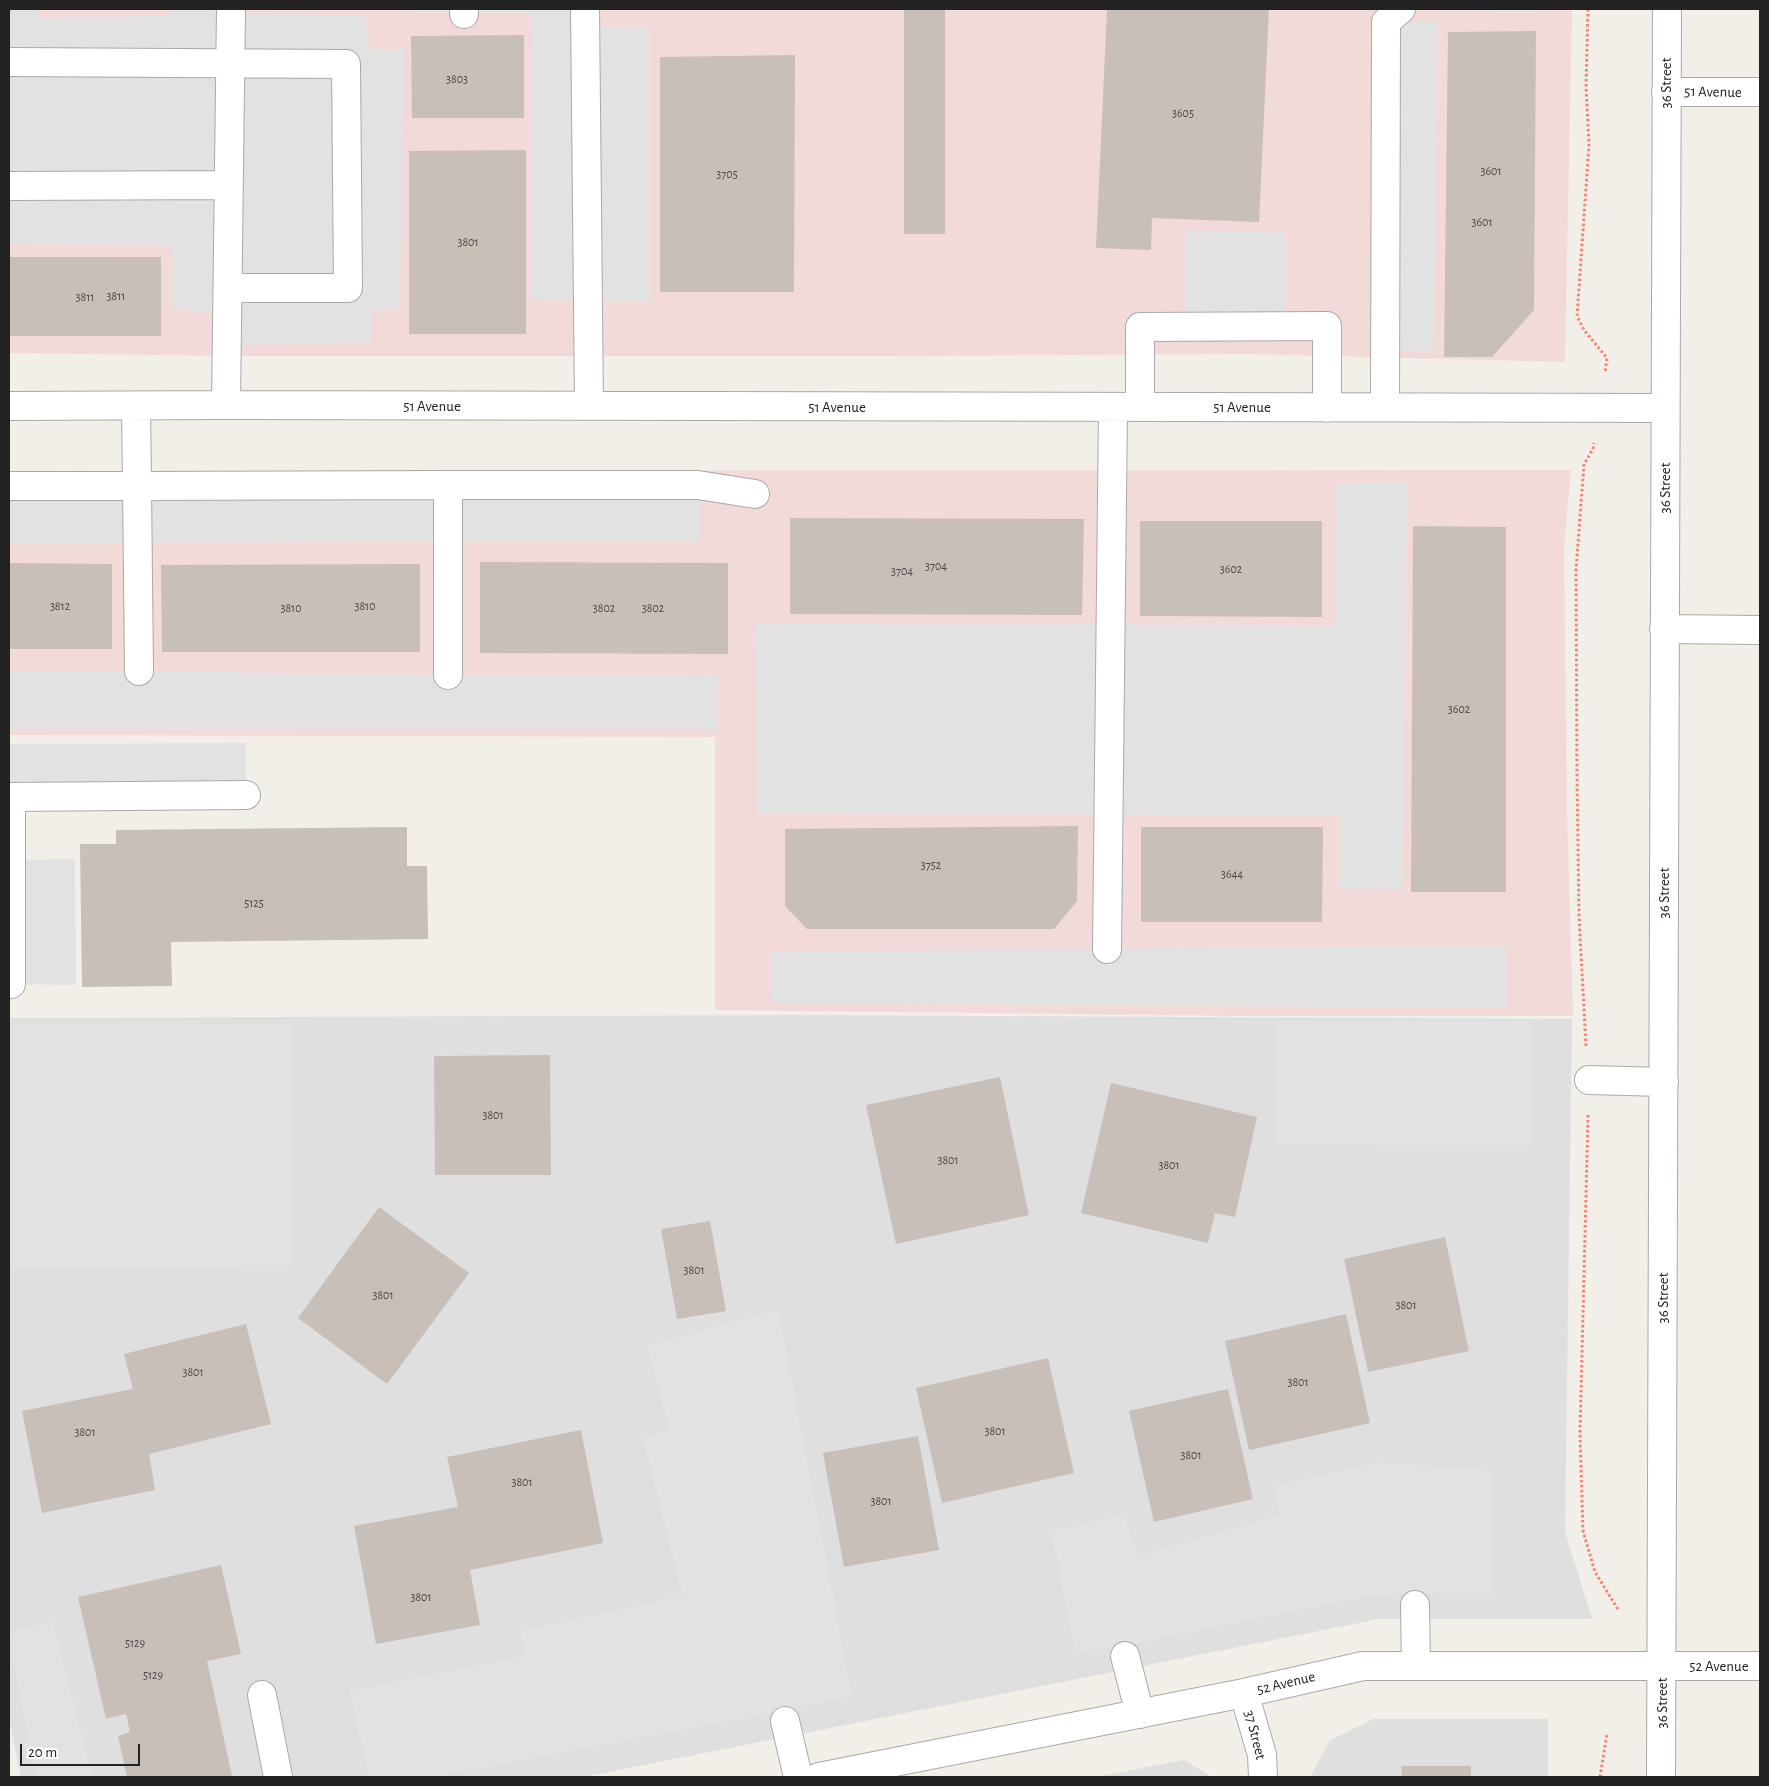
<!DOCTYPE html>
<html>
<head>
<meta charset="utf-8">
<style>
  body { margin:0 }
  #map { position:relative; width:1769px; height:1786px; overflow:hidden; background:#f2efe9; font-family:"Alegreya Sans",sans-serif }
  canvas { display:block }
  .frame { position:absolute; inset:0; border:10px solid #222; pointer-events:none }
  .scale { position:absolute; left:20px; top:1744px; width:120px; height:22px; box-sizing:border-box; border:2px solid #222; border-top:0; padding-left:6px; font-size:15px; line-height:18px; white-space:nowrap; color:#222; -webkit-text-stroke:4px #fff; paint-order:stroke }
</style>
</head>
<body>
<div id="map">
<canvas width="1769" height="1786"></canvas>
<div class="frame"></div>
<div class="scale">20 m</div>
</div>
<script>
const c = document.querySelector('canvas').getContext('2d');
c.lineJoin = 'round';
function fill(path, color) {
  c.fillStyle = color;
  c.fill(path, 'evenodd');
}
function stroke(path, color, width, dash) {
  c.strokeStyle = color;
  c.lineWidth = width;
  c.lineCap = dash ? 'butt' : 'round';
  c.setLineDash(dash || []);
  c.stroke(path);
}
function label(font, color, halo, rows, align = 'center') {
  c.font = font + ' "Alegreya Sans",sans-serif';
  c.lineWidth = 4.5;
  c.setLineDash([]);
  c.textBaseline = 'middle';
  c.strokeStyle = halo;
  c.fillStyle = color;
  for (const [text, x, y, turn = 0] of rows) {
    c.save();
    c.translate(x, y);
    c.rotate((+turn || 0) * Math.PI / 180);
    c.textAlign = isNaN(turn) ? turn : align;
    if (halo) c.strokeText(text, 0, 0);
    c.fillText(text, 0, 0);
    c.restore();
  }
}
fill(new Path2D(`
  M793 1015 1572 1019 1565 1531 1592 1619H1379L584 1777H21L9 1719V1018Z
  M1373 1719H1548V1777H1310L1330 1740Z
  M1184 1760 1212 1777H1096Z`), '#e0dfdf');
fill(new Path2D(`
  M9 9H1572L1565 362 1248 354 895 356H231L9 353Z
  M1571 470 1564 548 1567 809 1573 1016H1251L715 1010V737L9 735V471Z`), '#f2dad9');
fill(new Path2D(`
  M9 9H37V17L170 16V9H231L232 13 365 16 369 49H403L400 310H371V342L226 345 227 315 171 308 172 245 9 244Z
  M412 9H585L586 28 650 27V301L531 300 532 13 412 12Z
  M1452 9H1537V12L1451 10Z
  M1386 22H1437L1434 351 1385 350Z
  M1186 230 1286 233V326L1186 327Z
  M1407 481 1402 890 1339 888V815L757 814 756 623 1335 625V484Z
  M698 485 700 541 9 543V486Z
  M139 671 448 675 718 676V729H9V672Z
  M246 743V795L9 797V744Z
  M75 859 76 985 9 984 11 860Z
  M1506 945V1008L772 1003 771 952Z
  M1276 1021H1531L1532 1078 1531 1146 1276 1145Z
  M9 1024 293 1025 292 1266 9 1269Z
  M778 1310 852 1696 783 1711 432 1777H369L350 1691 526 1656 520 1631 683 1596 643 1437 670 1431 647 1346Z
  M1375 1463 1493 1470 1494 1594 1414 1593 1370 1596 1122 1646 1075 1652 1052 1531 1124 1515 1139 1556 1280 1515 1274 1486Z
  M53 1622 92 1777H36L9 1639V1631Z`), '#e2e2e2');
fill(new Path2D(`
  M904 9H945V234H904Z
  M1107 9H1269L1259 222 1152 218 1151 250 1096 248Z
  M1536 31 1534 310 1492 357H1444L1448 32Z
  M524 35V118H412L411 36Z
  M795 55 794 292H660V57Z
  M526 150V334H409V151Z
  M9 257H161V336H9Z
  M790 518 1084 519 1082 615 790 614Z
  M1140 521H1322V617L1140 616Z
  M1413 526 1506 527V892H1411Z
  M480 562 728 563V654L480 653Z
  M9 563 112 564V649H9Z
  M420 564V652H162L161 565Z
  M1078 826 1077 901 1054 929H807L785 906V829Z
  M407 827V866H427L428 939 171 942 172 986 82 987 80 844H116V830Z
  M1141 827H1323L1322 922H1141Z
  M550 1055 551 1175H435L434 1056Z
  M1000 1077 1029 1215 896 1244 866 1105Z
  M1111 1083 1257 1117 1235 1217 1215 1213 1208 1243 1081 1213Z
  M379 1207 469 1273 387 1384 298 1318Z
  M710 1221 726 1311 677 1319 661 1229Z
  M1445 1237 1469 1351 1368 1372 1344 1259Z
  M1346 1314 1370 1423 1249 1450 1225 1341Z
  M246 1324 271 1424 149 1454 155 1490 42 1513 22 1411 133 1389 124 1354Z
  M1048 1358 1074 1473 942 1503 916 1388Z
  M1228 1389 1253 1499 1154 1522 1129 1411Z
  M581 1430 603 1543 470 1570 480 1625 376 1644 354 1526 458 1507 447 1457Z
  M918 1436 939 1550 844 1567 823 1453Z
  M221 1565 241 1654 207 1661 232 1776 225 1777H127L118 1736 130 1732 126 1714 106 1719 78 1597Z
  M1401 1766H1471V1777H1402Z`), '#c7bfb8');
const minor = new Path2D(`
  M464 9V14
  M585 9 589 406
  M9 62 346 64 348 288H228
  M1666 92H1760
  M9 186 229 185
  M226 405 231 9
  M9 406 226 405 1665 408
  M136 406 137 486 448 485V675
  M1140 407V327L1327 326V408
  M1385 407 1386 22 1401 9
  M448 485H698L755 494
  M9 486H137L139 671
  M1664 629 1760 630
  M9 797 246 795
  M11 797V984
  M1107 949 1113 407
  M1589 1080 1664 1082
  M1415 1605 1416 1666
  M1125 1656 1140 1714
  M1244 1693 1262 1755 1263 1777
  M262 1695 278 1777
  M785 1721 798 1777
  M819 1777 1244 1693 1363 1666H1760
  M1661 1777 1667 9`);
stroke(minor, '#a9a9a9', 30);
stroke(new Path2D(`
  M1588 9 1586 86 1589 145 1577 316 1584 330 1607 358 1605 373
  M1586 1046 1579 917 1577 775 1576 570 1584 464 1593 449 1594 443
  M1588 1115 1580 1433 1583 1531 1595 1572 1619 1611
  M1600 1777 1607 1734`), '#fa8072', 3, [2.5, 2.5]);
stroke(minor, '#fff', 28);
label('12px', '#4b4948', null, [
  ["3803",457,79],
  ["3605",1183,113],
  ["3601",1491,171],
  ["3705",727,174],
  ["3601",1482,222],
  ["3801",468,242],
  ["3811",116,296],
  ["3811",85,297],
  ["3704",936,566],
  ["3602",1231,569],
  ["3704",902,571],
  ["3812",60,606],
  ["3810",365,606],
  ["3810",291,608],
  ["3802",604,608],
  ["3802",653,608],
  ["3602",1459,709],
  ["3752",931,865],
  ["3644",1232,874],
  ["5125",254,903],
  ["3801",493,1115],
  ["3801",948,1160],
  ["3801",1169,1165],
  ["3801",694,1270],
  ["3801",383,1295],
  ["3801",1406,1305],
  ["3801",193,1372],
  ["3801",1298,1382],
  ["3801",995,1431],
  ["3801",85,1432],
  ["3801",1191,1455],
  ["3801",522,1482],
  ["3801",881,1501],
  ["3801",421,1597],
  ["5129",135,1643],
  ["5129",153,1675]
]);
label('15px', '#222', '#fff', [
  ["36 Street",1666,83,-90],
  ["51 Avenue",1713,92,1],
  ["51 Avenue",432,406],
  ["51 Avenue",837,407],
  ["51 Avenue",1242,407],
  ["36 Street",1665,488,-90],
  ["36 Street",1664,893,-90],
  ["36 Street",1663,1298,-90],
  ["52 Avenue",1719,1666],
  ["52 Avenue",1286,1683,-13],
  ["36 Street",1662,1703,-90],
  ["37 Street",1255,1735,76]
]);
</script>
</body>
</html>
